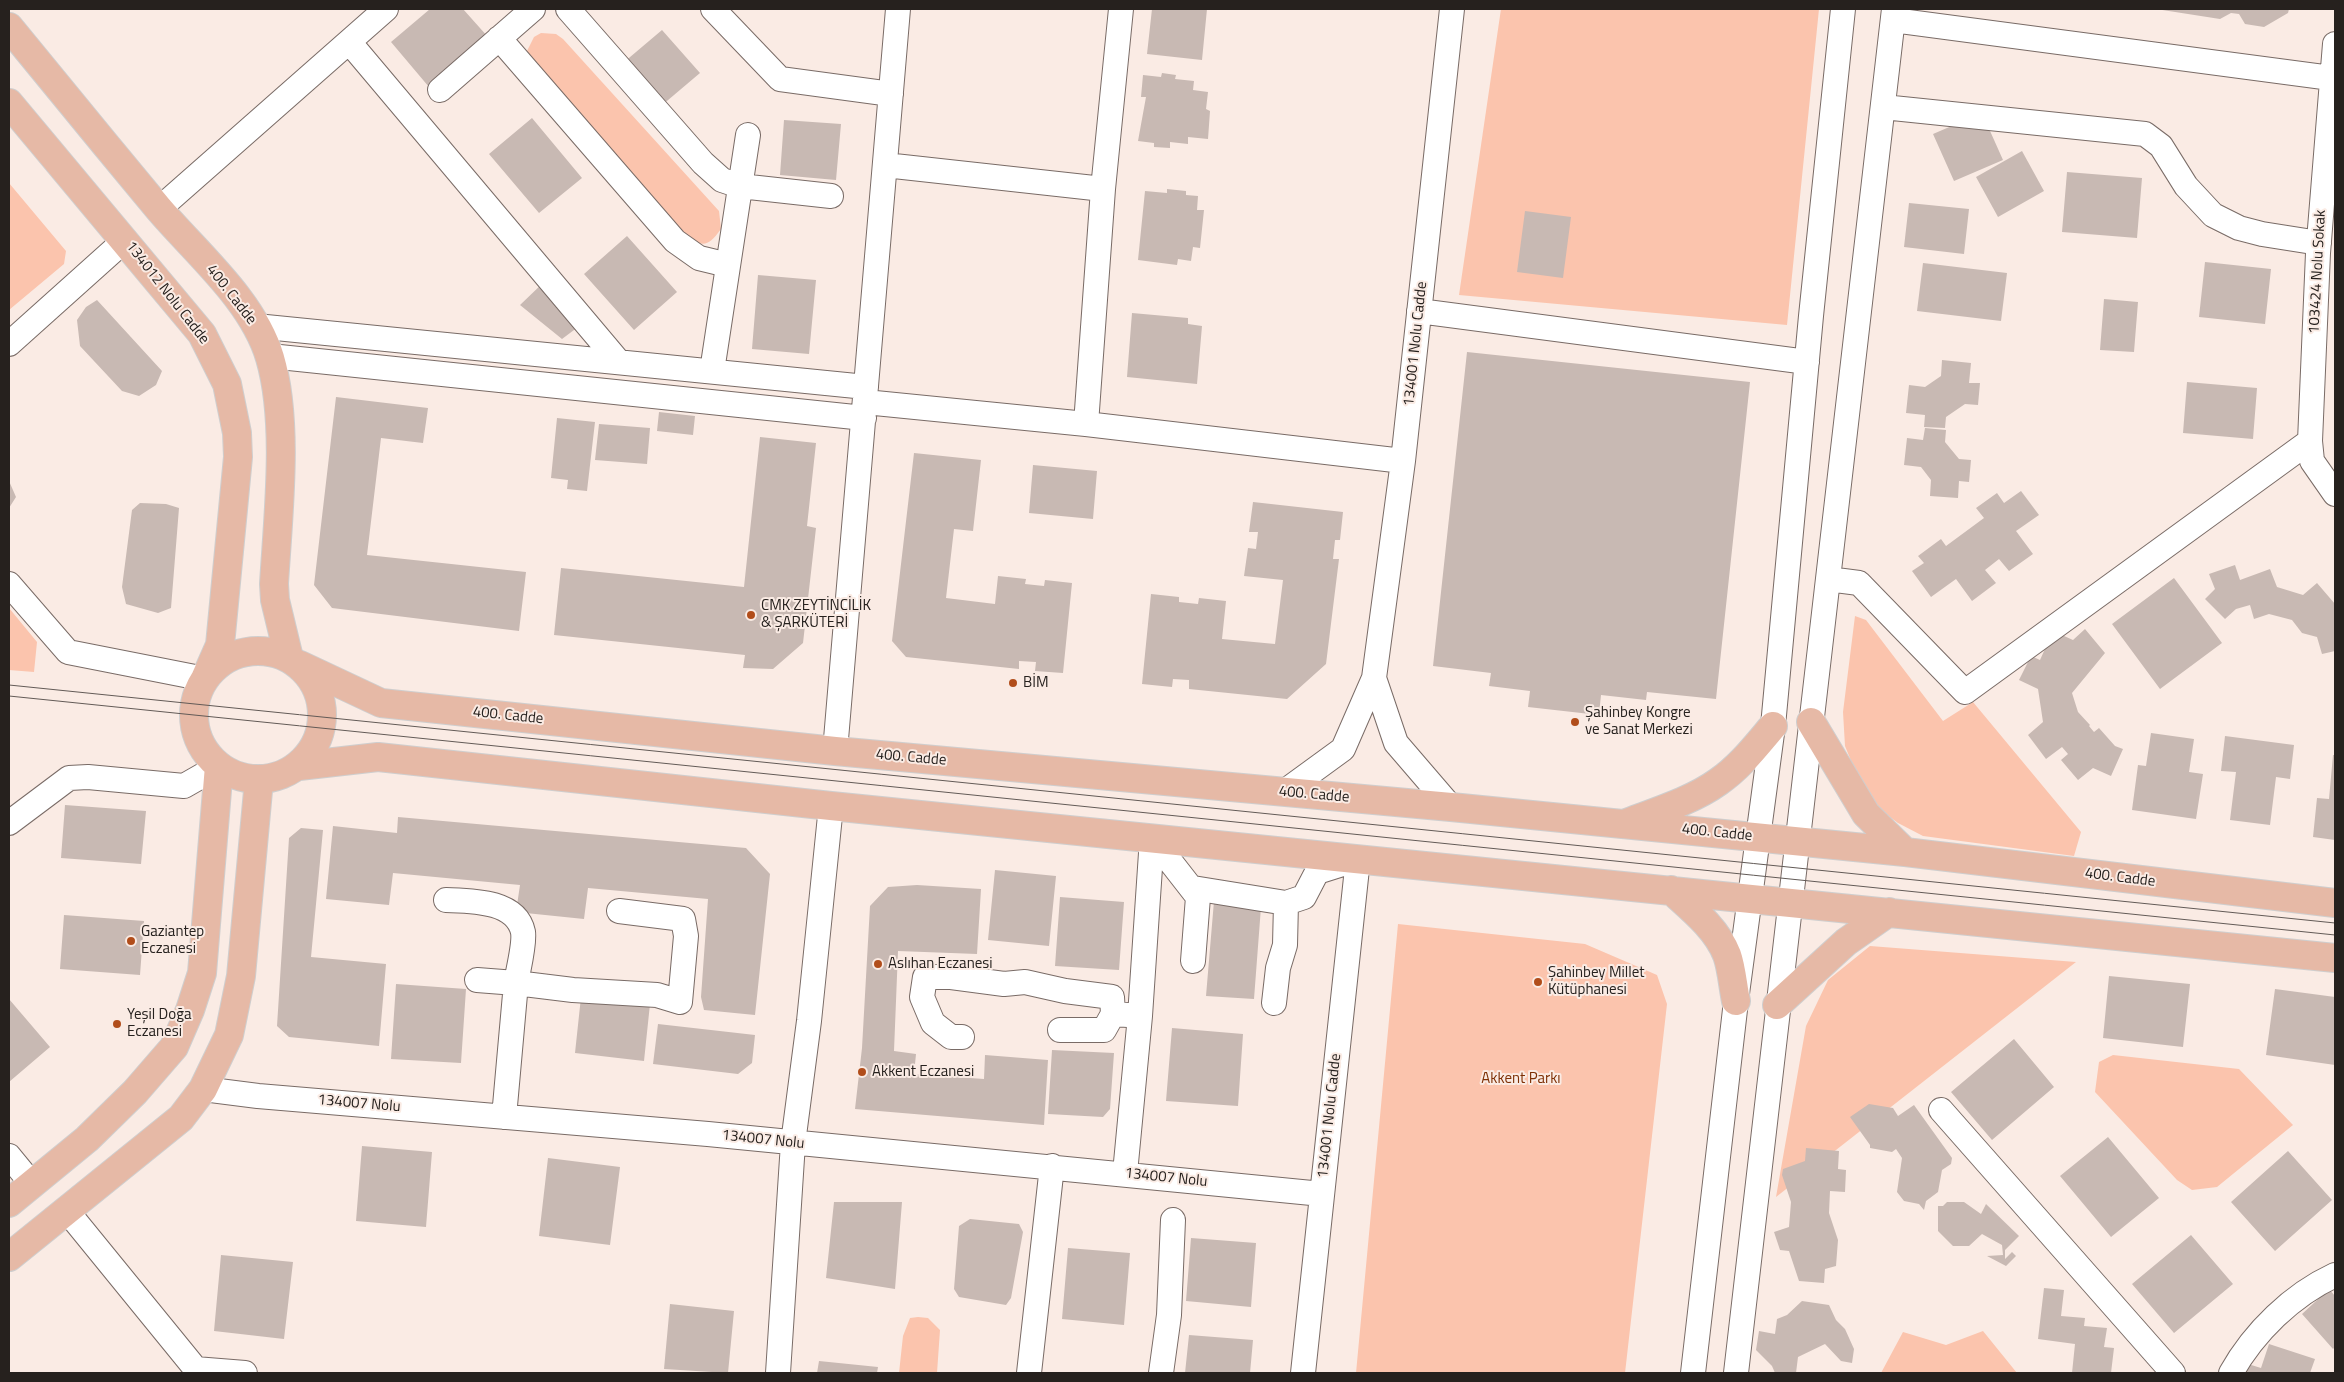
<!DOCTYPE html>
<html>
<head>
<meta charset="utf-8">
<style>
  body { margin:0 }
  #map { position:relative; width:2344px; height:1382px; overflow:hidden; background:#faebe4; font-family:"Titillium Web",sans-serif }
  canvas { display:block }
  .frame { position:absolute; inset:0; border:10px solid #26211e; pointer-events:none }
</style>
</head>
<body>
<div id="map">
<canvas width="2344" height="1382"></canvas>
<div class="frame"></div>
</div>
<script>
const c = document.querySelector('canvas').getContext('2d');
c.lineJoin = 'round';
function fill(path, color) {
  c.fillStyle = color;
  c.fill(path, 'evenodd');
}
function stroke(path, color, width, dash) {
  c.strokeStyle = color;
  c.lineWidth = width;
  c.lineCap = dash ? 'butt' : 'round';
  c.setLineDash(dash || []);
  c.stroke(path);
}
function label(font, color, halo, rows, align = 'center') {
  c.font = font + ' "Titillium Web",sans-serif';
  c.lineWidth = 4;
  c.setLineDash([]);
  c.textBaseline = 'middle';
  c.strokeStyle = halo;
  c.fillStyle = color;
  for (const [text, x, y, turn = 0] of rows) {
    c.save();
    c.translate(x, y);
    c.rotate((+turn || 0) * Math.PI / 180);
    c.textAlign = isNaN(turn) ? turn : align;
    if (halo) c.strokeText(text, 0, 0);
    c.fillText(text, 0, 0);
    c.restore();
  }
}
fill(new Path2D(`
  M1501 9H1819L1787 325 1459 295Z
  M541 33 556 34 563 39 719 211 721 229C707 248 703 247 684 235L524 57 534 37Z
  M9 183 66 251 64 264 9 310Z
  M9 608 37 642 34 672 9 670Z
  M1855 616 1866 620 1943 721 1973 702 2081 832 2074 856 1923 836 1898 823 1867 800 1845 746 1843 712Z
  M1398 924 1585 944 1657 975 1667 1004 1625 1373H1356Z
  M1870 946 2076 962 1776 1197 1806 1026 1828 980Z
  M2113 1055 2239 1069 2293 1125 2217 1187 2192 1190 2177 1180 2095 1092 2099 1062Z
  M918 1317 928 1318 940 1330 937 1373H899L903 1336 910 1318Z
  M1983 1331 2017 1373H1881L1903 1332 1946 1345Z`), '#fbc4ad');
fill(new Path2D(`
  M430 9H463L488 37 429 87 391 42Z
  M1152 9H1207L1202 60 1147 54Z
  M2156 9H2289L2288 13 2264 27 2245 24 2239 14 2231 13 2220 19Z
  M662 30 700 73 661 106 623 63Z
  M1162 73 1176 75 1175 79 1194 81 1193 90 1208 92 1206 109 1210 111 1208 139 1188 137V144L1170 142V148L1154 147V143L1138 141 1146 97H1141L1143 75 1161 77Z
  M1982 113 2003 160 1954 181 1933 134Z
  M532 118 582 178 539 213 489 154Z
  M784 120 841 124 836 180 780 175Z
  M2022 151 2044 191 1998 217 1976 177Z
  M2067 172 2142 178 2137 238 2062 232Z
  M1167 189 1186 191V195L1198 196 1197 210H1204L1200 248 1193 247 1191 261 1178 259 1177 265 1138 260 1145 191 1167 193Z
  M1909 203 1969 209 1964 254 1904 247Z
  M1525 211 1571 217 1563 278 1517 272Z
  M627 236 677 292 634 330 584 274Z
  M2205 262 2271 269 2265 324 2199 317Z
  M1923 263 2007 273 2001 321 1917 311Z
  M758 275 816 280 809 354 752 349Z
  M545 281 578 327 562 339 520 305Z
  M2104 299 2138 302 2134 352 2100 350Z
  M97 300 162 371 156 385 139 396 122 391 80 346 77 320 86 307Z
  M1132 313 1188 318V324L1202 326 1197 384 1127 377Z
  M1467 352 1750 382 1716 699 1647 692 1646 700 1601 695 1599 715 1528 707 1530 691 1489 686 1491 673 1433 666Z
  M1942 360 1971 363 1969 383H1980L1978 405 1965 404 1946 417 1945 428 1924 427 1925 415 1906 413 1909 385 1925 387 1941 376Z
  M2187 382 2257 388 2253 439 2183 433Z
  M336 397 428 408 423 443 381 438 367 555 526 572 519 631 332 608 314 585Z
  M659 412 695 416 693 435 657 431Z
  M557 418 595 422 587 491 567 489 568 480 551 478Z
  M599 424 650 428 647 464 595 460Z
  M1925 428 1946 430 1945 442 1959 459 1971 460 1969 482 1959 481 1958 498 1930 496 1931 480 1921 467 1904 465 1907 438 1923 440Z
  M760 437 816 443 807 526 816 528 803 643 773 669 743 668 745 655 554 635 561 568 744 587Z
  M914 453 981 460 973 531 954 529 946 598 995 604 998 576 1026 579 1025 584 1044 586 1045 580 1072 583 1063 673 1035 671 1036 662 1019 661V669L906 657 892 641Z
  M1033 465 1097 471 1093 519 1029 513Z
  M9 481 16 497 9 508Z
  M2021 491 2039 515 2016 531 2033 554 2009 571 1999 559 1985 570 1996 583 1972 601 1956 579 1931 597 1912 571 1924 563 1918 556 1941 539 1946 546 1984 518 1976 508 1997 493 2004 503Z
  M1253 502 1343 512 1340 540H1335L1333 559H1339L1326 664 1287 699 1189 689V680L1173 679 1172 687 1142 684 1151 594 1179 597V602L1198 604 1199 598 1226 601 1222 639 1275 644 1283 580 1244 576 1248 548 1256 549 1258 532H1249Z
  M140 503 166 504 179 508 171 608 158 613 126 604 122 587 132 510Z
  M2235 565 2240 580 2270 569 2277 587 2303 595 2317 583 2335 604V651L2322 654 2317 637 2302 633 2292 620 2269 614 2254 619 2250 605 2236 609 2225 619 2205 599 2215 589 2209 574Z
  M2174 578 2222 643 2160 689 2112 624Z
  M2085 629 2105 653 2072 693 2078 712 2090 725 2089 726 2094 732 2099 728 2115 746 2123 749 2111 776 2093 768 2078 780 2061 760 2068 754 2062 747 2046 759 2028 735 2043 722 2038 689 2019 680 2031 656 2040 660 2053 631 2073 640Z
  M2151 733 2194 739 2189 772 2203 774 2196 819 2132 810 2138 765 2146 766Z
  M2225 736 2294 745 2290 779 2276 777 2270 825 2230 820 2236 772 2221 771Z
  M2333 755H2335V840L2313 837 2317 798 2329 799Z
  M65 805 146 811 141 864 61 858Z
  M398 817 746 848 770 874 755 1015 704 1010 701 997 708 899 588 888 584 919 516 912 520 885 393 873 389 905 326 899 333 826 397 833Z
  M301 828 323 830 311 957 386 964 379 1046 289 1037 277 1026 289 838Z
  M995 870 1056 876 1049 946 988 940Z
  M917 885 981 889 977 954 898 951 894 1051 916 1054 914 1074 984 1079 985 1055 1048 1060 1044 1125 855 1109 862 1048 870 906 888 887Z
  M1060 897 1124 902 1119 970 1055 966Z
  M1214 901 1261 907 1254 999 1206 996Z
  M64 915 144 921 140 975 60 969Z
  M2109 976 2190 984 2183 1047 2103 1038Z
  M396 984 466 989 461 1063 391 1059Z
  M2275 989 2335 997V1065L2266 1055Z
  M581 997 650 1004 644 1061 575 1053Z
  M9 999 50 1047 9 1082Z
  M658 1024 755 1035 752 1063 738 1074 653 1064Z
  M1172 1028 1243 1034 1238 1106 1166 1101Z
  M2014 1039 2054 1087 1992 1140 1951 1092Z
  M1052 1050 1114 1053 1110 1109 1103 1117 1048 1114Z
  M1869 1104 1893 1108 1898 1116 1914 1105 1952 1158 1951 1164 1942 1170 1938 1192 1926 1201 1924 1210 1919 1204 1904 1201 1897 1192 1902 1158 1896 1149 1892 1152 1870 1148V1145L1850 1117Z
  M2108 1137 2159 1198 2111 1237 2060 1176Z
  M362 1146 432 1152 426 1227 356 1221Z
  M1806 1148 1839 1151 1838 1169 1846 1170 1845 1192 1830 1191 1829 1213 1838 1240 1836 1266 1825 1269 1824 1283 1799 1281 1789 1251 1780 1250 1774 1232 1789 1227 1791 1202 1782 1175 1783 1169 1805 1161Z
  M2288 1151 2332 1200 2275 1251 2231 1202Z
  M548 1158 620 1167 610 1245 539 1236Z
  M834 1202H902L895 1289 826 1278Z
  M1947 1202H1964L1981 1214 1986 1204 2019 1236 2005 1250V1259L2012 1252 2016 1256 2006 1266 1987 1256 2003 1255 2002 1245 1982 1234 1969 1246H1953L1938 1231V1206H1943Z
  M970 1219 1019 1224 1023 1232 1011 1298 1006 1305 959 1297 954 1289 959 1226Z
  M2191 1235 2233 1284 2174 1333 2132 1284Z
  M1191 1238 1256 1243 1251 1307 1186 1301Z
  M1068 1248 1130 1253 1124 1325 1062 1319Z
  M221 1255 293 1262 284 1339 214 1331Z
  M2044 1288 2064 1290 2061 1316 2085 1318 2084 1326 2107 1328 2104 1347 2114 1348 2111 1373H2072L2075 1344 2038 1339Z
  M2329 1289 2335 1296V1347L2333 1349 2302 1314Z
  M1802 1301 1829 1305 1836 1320 1845 1329 1854 1349 1852 1363 1841 1361 1825 1344 1798 1357 1796 1373H1775L1772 1366 1756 1350 1759 1331 1775 1334 1777 1319 1787 1315Z
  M670 1304 734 1311 728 1373 664 1369Z
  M1189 1335 1253 1340 1250 1373H1185Z
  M2269 1344 2315 1359 2310 1373H2245L2248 1364 2261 1368Z
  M819 1361 878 1367 877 1373H817Z`), '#c8b9b3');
const minor = new Path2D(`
  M568 9 703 163 722 180 740 186 831 196
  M713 9 780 79 891 94
  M1893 20 2331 78
  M499 38 675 241 699 258 728 265
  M350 43 618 361
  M2335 44 2318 253 2310 441 2312 461 2335 494
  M440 90 533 9
  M1883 107 2145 134 2161 146 2186 186 2213 215 2239 228 2262 234 2319 243
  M885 165 1103 189
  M159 209 386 9
  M1419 311 1807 362
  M256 326 866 387
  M9 344 125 240
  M270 356 864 418
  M712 371 748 135
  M865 402 1086 424 1403 461
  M1086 424 1103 189 1121 9
  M1828 579 1859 583 1965 692 2310 441
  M9 584 68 652 205 679
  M1374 678 1396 743 1451 807
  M835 751 898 9
  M1284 792 1343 749 1374 678 1403 461 1452 9
  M9 823 69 778 88 777 184 786 219 766
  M1152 838 1198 897 1193 961
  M1193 888 1286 903 1285 945 1278 968 1274 1003
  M446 900C471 901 516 900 523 932 525 944 518 970 516 983L573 990 657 995 680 1002 686 936 683 919 619 911
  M1286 903 1304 897 1317 872 1358 859 1303 1373
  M477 980 516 983 504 1117
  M1060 1030H1104L1113 1014 1128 1015
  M962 1037H951L933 1023 922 997 925 977H951L1004 984 1025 982 1065 991 1112 997 1113 1014
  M203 1089 258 1096 708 1134 1322 1194
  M1941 1110 2173 1373
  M9 1156 32 1184
  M1125 1173 1140 1016 1152 838
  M67 1211 199 1373
  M195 1369 245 1373
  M778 1373 793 1143 809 1021 831 806
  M1029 1373 1052 1166
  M1161 1373 1169 1315 1173 1220
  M1693 1373 1736 1001 1773 726 1811 316 1843 9
  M1736 1373 1894 9
  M2231 1373C2254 1332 2292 1295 2335 1275`);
const major = new Path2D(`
  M9 27C58 87 108 148 158 208 196 253 253 300 270 358 289 423 278 516 274 584L275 600 289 658
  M9 103 202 334 227 384 237 433 238 457 220 645 205 679
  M194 715a64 64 0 1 1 128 0a64 64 0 1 1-128 0Z
  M300 665 381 703 835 751 1451 807 1905 852 2335 903
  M1811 722 1866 814 1905 852
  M299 766 378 757 831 806 2335 958
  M1629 822C1658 811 1693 800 1718 782 1740 767 1756 746 1773 726
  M1671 890C1692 909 1717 929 1727 955 1732 969 1733 987 1736 1001
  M1777 1005 1846 942 1889 912
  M9 1203 87 1139 135 1092 174 1047 190 1010 202 973 219 766
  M9 1257 181 1118 203 1089 229 1035 241 976 259 780`);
stroke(minor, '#796b66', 26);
stroke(major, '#cfcece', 30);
stroke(minor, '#fff', 24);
stroke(major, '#e6b9a6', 28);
stroke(new Path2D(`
  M9 685 2335 923
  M9 696 2335 935`), '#625a56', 1);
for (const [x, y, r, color] of [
  [751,615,5,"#b14d1a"],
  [1013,683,5,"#b14d1a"],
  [1575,722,5,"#b14d1a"],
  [131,941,5,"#b14d1a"],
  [878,964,5,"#b14d1a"],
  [1538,982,5,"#b14d1a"],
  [117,1024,5,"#b14d1a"],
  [862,1072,5,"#b14d1a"]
]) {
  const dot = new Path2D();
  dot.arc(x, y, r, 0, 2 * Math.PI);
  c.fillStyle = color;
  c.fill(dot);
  stroke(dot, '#faebe4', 2);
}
label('15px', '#26211e', '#faebe4', [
  ["103424 Nolu Sokak",2318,272,-87],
  ["134012 Nolu Cadde",167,293,52],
  ["400. Cadde",231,295,52],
  ["134001 Nolu Cadde",1416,344,-84],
  ["400. Cadde",508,716,6],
  ["400. Cadde",911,758,5],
  ["400. Cadde",1314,795,5],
  ["400. Cadde",1717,833,6],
  ["400. Cadde",2120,878,7],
  ["134007 Nolu",359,1104,5],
  ["134001 Nolu Cadde",1330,1116,-84],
  ["134007 Nolu",763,1140,6],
  ["134007 Nolu",1166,1178,6]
]);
label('15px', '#26211e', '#faebe4', [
  ["CMK ZEYTİNCİLİK",761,606],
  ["& ŞARKÜTERİ",761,623],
  ["BİM",1023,683],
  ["Şahinbey Kongre",1585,713],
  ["ve Sanat Merkezi",1585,730],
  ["Gaziantep",141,932],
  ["Eczanesi",141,949],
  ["Aslıhan Eczanesi",888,964],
  ["Şahinbey Millet",1548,973],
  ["Kütüphanesi",1548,990],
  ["Yeşil Doğa",127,1015],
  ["Eczanesi",127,1032],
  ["Akkent Eczanesi",872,1072]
], 'left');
label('15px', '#7e3005', '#faebe4', [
  ["Akkent Parkı",1521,1079]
]);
</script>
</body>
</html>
